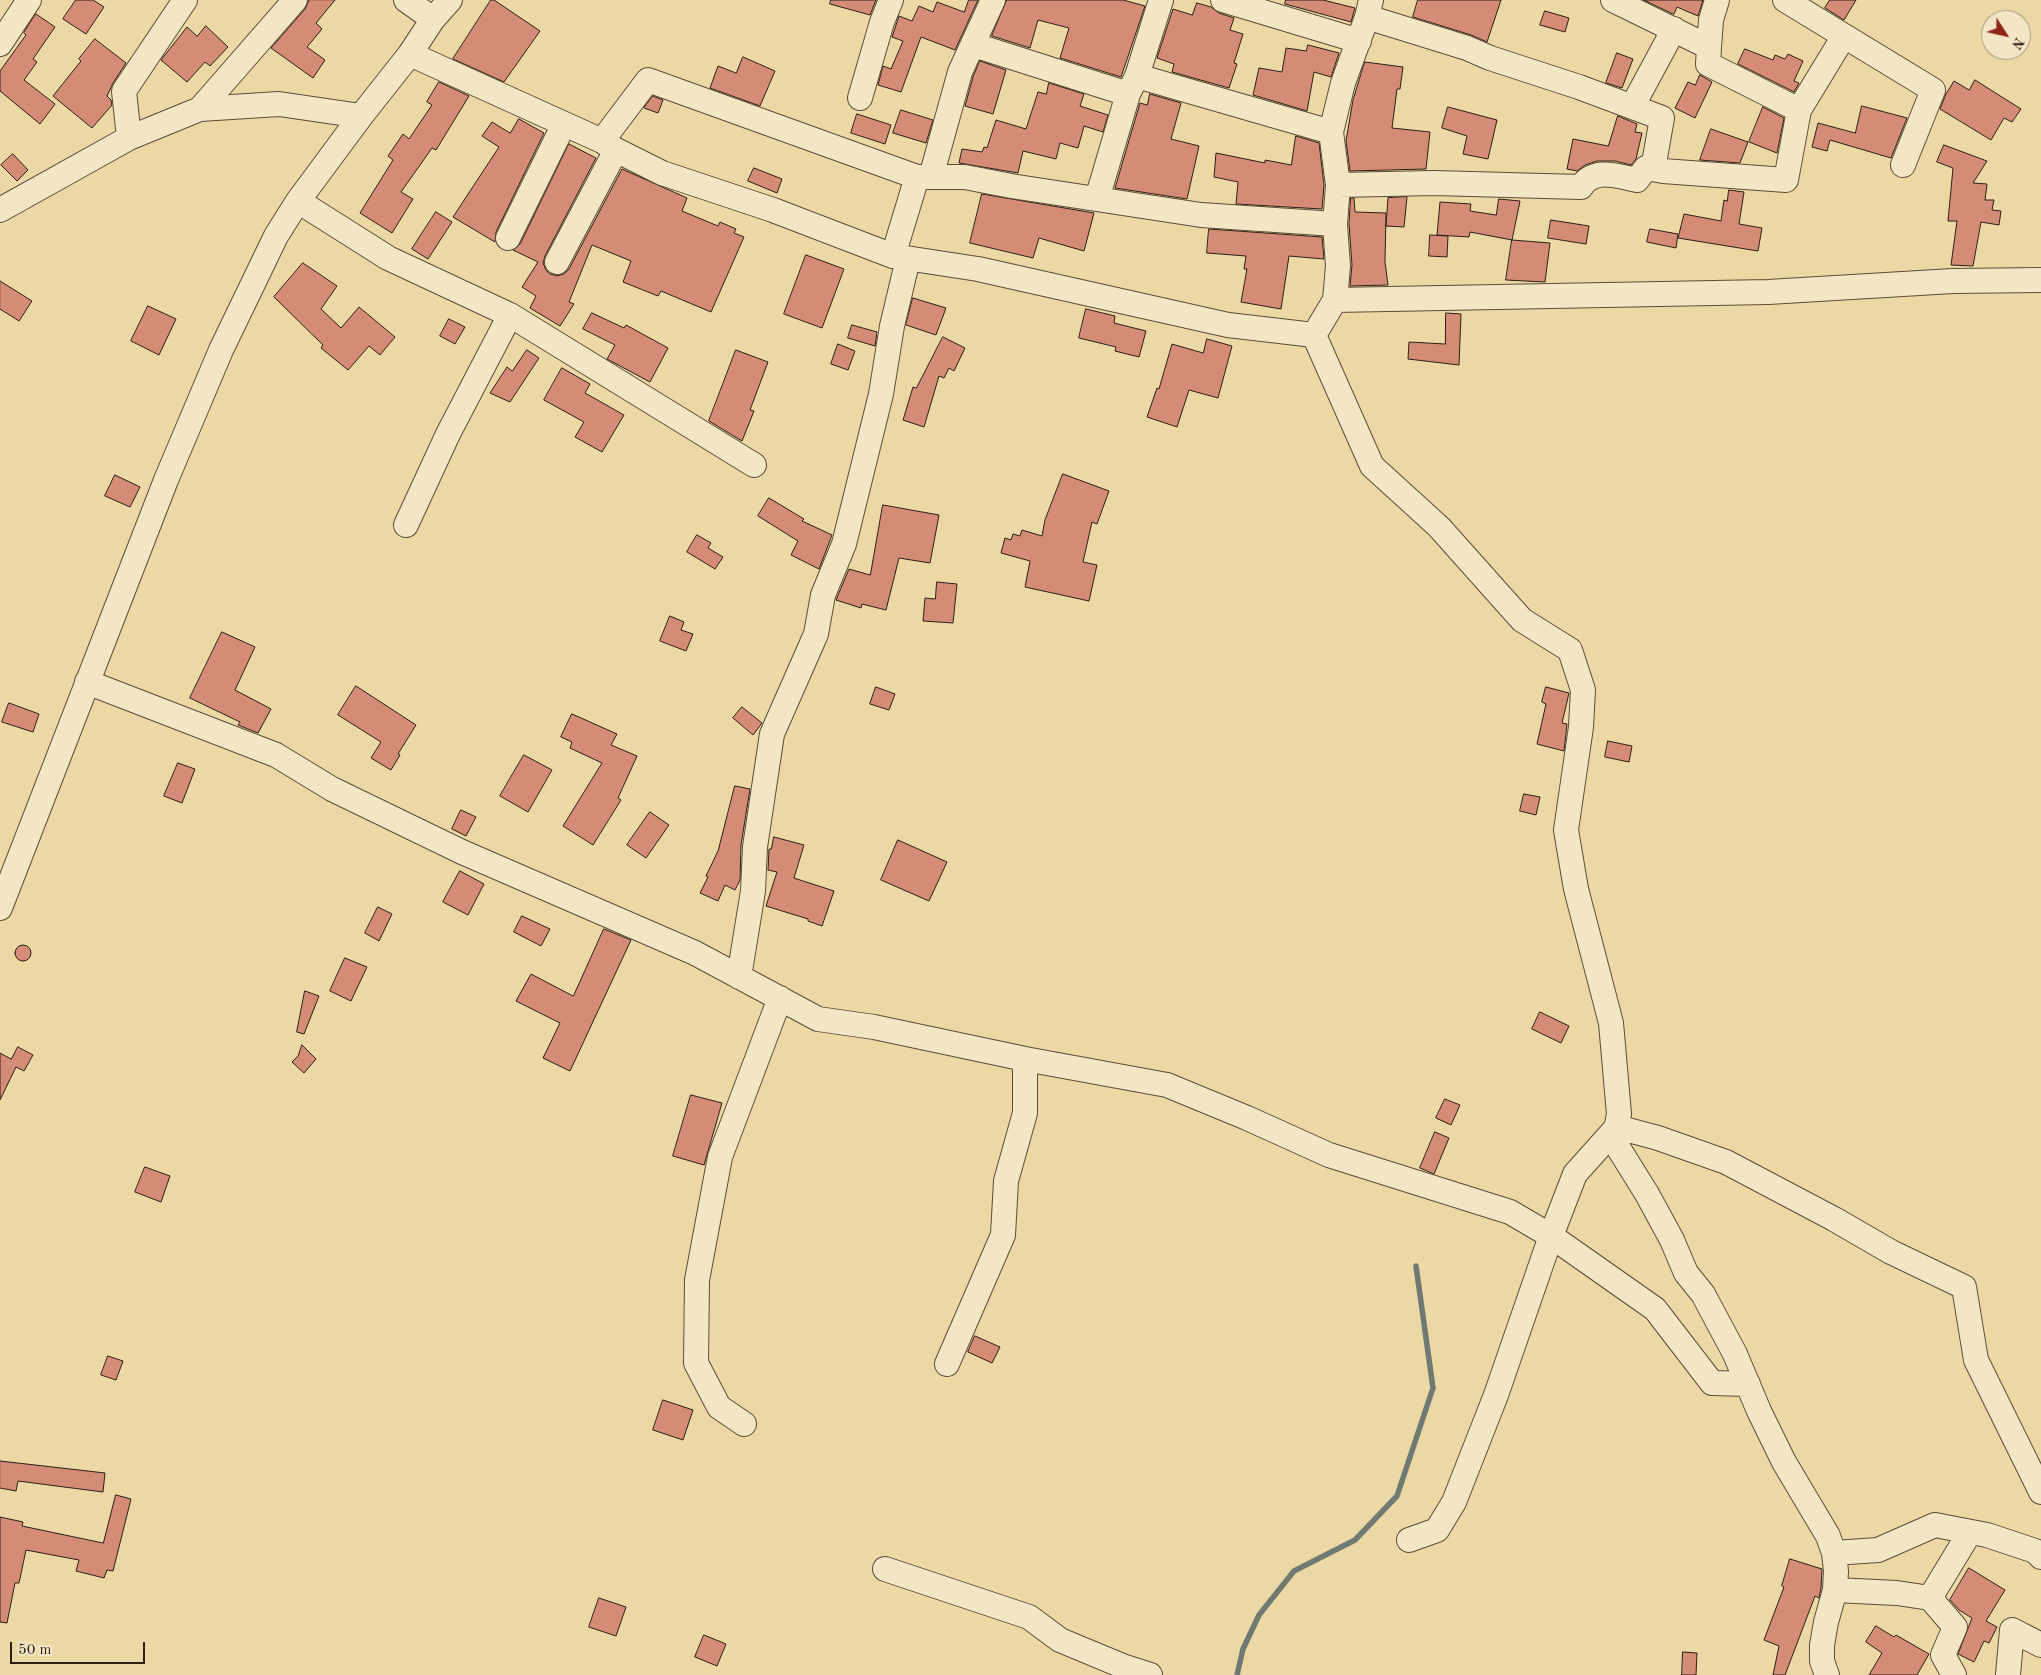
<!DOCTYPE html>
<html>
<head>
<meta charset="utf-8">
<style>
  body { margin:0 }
  #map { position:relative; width:2041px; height:1675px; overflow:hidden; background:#ebd8a5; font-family:"Old Standard TT",serif }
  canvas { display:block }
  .north { position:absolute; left:1981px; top:10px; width:50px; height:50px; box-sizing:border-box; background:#f2e6c4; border:1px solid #a3967e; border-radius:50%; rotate:125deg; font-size:14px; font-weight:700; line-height:20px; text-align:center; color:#2c1f14 }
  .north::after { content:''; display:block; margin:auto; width:18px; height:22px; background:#8f2418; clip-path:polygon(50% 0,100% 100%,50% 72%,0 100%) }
  .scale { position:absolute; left:10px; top:1642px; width:135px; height:22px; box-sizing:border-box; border:2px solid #2c1f14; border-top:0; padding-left:6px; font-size:15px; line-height:18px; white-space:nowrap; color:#2c1f14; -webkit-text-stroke:4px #f2e6c4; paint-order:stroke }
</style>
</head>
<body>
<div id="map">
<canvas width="2041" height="1675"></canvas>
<div class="north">N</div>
<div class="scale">50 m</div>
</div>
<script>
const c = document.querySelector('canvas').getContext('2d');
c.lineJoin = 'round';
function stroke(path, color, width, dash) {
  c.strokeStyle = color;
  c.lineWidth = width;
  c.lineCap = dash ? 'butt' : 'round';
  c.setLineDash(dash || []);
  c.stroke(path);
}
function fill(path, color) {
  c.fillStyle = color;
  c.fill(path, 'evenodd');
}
stroke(new Path2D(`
  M1237 1675 1243 1649 1259 1615 1294 1571 1355 1540 1397 1496 1433 1388 1416 1266`), '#707a73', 5.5);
const building = new Path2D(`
  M76 0H93L104 7 86 34 63 19Z
  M335 0 316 23 322 29 307 47 325 60 313 78 271 48 305 9 309 0Z
  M491 0H494L540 31 504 82 453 59Z
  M831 0H876L870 15 830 4Z
  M969 0H978L955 50 921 37 901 92 878 85 883 66 891 69 903 41 892 37 899 16 912 21 919 6 933 12 937 2 964 12Z
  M1007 0H1123L1145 6 1121 77 1060 58 1069 28 1038 20 1030 48 992 36Z
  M1286 0H1323L1355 8 1351 22 1285 4Z
  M1418 0H1501L1487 42 1471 35 1413 17Z
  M1644 0H1703L1698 16 1677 7 1674 14Z
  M1830 0H1856L1844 20 1825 8Z
  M1197 3 1211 7 1219 13 1234 18 1230 30 1243 34 1234 63 1237 64 1229 88 1172 72 1174 64 1157 58 1173 9 1192 15Z
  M1545 11 1569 18 1565 32 1540 25Z
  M36 14 55 27 33 59 37 62 24 80 55 104 40 124 0 91V71L26 35 24 33Z
  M206 26 228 47 210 66 205 62 187 82 161 60 187 27 197 36Z
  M95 39 126 63 113 83 107 96 111 100 112 105 92 128 53 96 81 61 79 59Z
  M1308 45 1339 53 1331 77 1314 72 1307 111 1253 95 1259 68 1282 72 1286 48 1306 51Z
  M1745 49 1773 60 1775 55 1785 59 1788 54 1803 61 1794 81 1799 83 1794 92 1738 64Z
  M1617 53 1633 59 1622 88 1606 83Z
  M743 57 775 71 760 106 710 88 718 66 736 73Z
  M980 61 1006 70 993 114 965 106 973 77Z
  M1365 62 1403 67 1400 89H1397L1392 128 1430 132 1426 169 1350 171 1346 141 1353 100Z
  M1700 75 1712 82 1695 118 1675 108 1688 82 1695 85Z
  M1975 80 2021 109 2012 122 2004 118 1991 140 1940 109 1946 94 1954 81 1969 90Z
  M439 82 469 96 436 150 432 148 401 192 413 199 392 233 360 213 393 160 388 156 403 134 409 139 432 105 427 102Z
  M1049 83 1084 94 1080 106 1108 115 1103 132 1084 126 1078 148 1060 143 1056 159 1023 151 1018 173 959 163 962 149 982 152 984 147 987 148 996 120 1026 129 1038 92 1046 94Z
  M1150 94 1181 103 1171 139 1199 146 1187 199 1115 188 1140 103 1147 105Z
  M653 96 663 100 658 113 644 108Z
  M1862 106 1907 118 1891 158 1830 140 1827 151 1812 147 1818 123 1855 133Z
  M1448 107 1497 120 1488 159 1463 154 1467 136 1442 128Z
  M1763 107 1784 118 1777 153 1749 142Z
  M901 110 933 120 926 143 893 133Z
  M857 114 891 125 885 144 851 133Z
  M1618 116 1637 124 1635 132 1642 133 1636 159 1631 165 1615 161H1597L1585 165 1577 171 1567 169 1573 139 1608 146Z
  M519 119 544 133 496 232 495 242 453 217 499 147 482 136 492 122 510 133Z
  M1711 129 1748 142 1740 163 1700 160Z
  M1296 136 1319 143 1324 185 1322 209 1236 204 1238 182 1214 177 1216 153 1265 163V160L1291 165Z
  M569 144 596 158 545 256 543 263 546 270 550 274 557 276 564 274 569 269 622 169 687 198 682 211 718 226 720 222 736 229 734 233 744 237 711 312 661 291 658 296 623 282 631 261 592 245 569 302 574 304 560 326 530 308 536 296 522 287 538 262 513 250 520 244Z
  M1944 145 1987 161 1973 183 1987 184 1985 200H1994L1992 210 2001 211 1999 225 1981 222 1973 266 1951 265 1957 221H1948L1953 168 1937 162Z
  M13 154 28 170 17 181 1 165Z
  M754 168 782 179 777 193 748 181Z
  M1729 190 1744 192 1739 224 1762 228 1758 251 1678 238 1684 214 1721 221 1724 200 1727 201Z
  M982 194 1094 213 1084 251 1039 238 1033 258 970 243Z
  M1407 197 1404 227 1386 226 1388 198Z
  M1351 198H1354L1355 212 1386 213 1385 262 1388 285 1350 286 1352 265 1349 224Z
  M1499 199 1520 201 1512 240 1470 232 1469 237 1437 235 1440 202 1471 204 1470 211 1496 215Z
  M436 212 452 222 428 259 412 249Z
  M1551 220 1589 226 1586 244 1548 238Z
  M1209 229 1322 237 1324 259 1289 256 1281 309 1241 302 1247 269H1244L1246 256 1207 253Z
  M1650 229 1678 234 1676 248 1647 242Z
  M1430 235 1448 236 1447 257 1429 256Z
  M1512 240 1550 243 1545 282 1506 280Z
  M806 255 844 269 822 328 784 314Z
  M303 263 337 286 321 309 341 328 359 307 395 337 380 355 369 346 348 370 321 348 323 345 274 297Z
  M0 281 32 301 19 321 0 309Z
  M913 298 946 308 936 335 906 325Z
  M148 306 176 319 159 355 131 341Z
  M1086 309 1115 316 1114 323 1146 331 1139 357 1115 351 1116 347 1079 338Z
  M592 313 624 328 626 325 668 348 650 382 607 359 615 345 583 329Z
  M1446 313 1461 314 1459 365 1408 359 1409 342 1445 344Z
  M449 319 465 327 455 344 440 336Z
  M852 325 877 332 875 346 848 338Z
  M943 337 965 348 954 371 949 368 944 378 939 376 924 427 903 420 913 387 916 388Z
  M1207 339 1232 346 1218 398 1189 390 1177 427 1147 417 1157 388 1159 389 1172 344 1203 353Z
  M838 344 855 351 848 370 831 364Z
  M527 350 539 358 510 402 490 393 507 367 512 371Z
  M736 350 768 362 750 410 754 411 742 441 709 421Z
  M562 368 590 384 585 393 624 415 602 452 575 437 584 422 544 400Z
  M1063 474 1109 491 1097 524 1092 522 1083 562 1097 565 1089 601 1025 587 1030 561 1001 553 1005 538 1011 540 1013 534 1020 536 1022 530 1042 536 1045 520Z
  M115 475 140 487 130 507 105 496Z
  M769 498 804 519 802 521 832 535 819 569 791 555 798 541 758 516Z
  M883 505 939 515 930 563 899 558 886 610 862 604 861 608 836 600 849 569 870 575Z
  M697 535 711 543 708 548 723 557 715 569 687 552Z
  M937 582 957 584 953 623 923 621 925 598 935 599Z
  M670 616 684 622 681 630 693 634 686 651 660 641Z
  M222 632 255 647 235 690 271 709 258 733 238 725 240 722 190 698Z
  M356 686 416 725 398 754 400 755 391 770 371 758 381 742 338 715Z
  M876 687 895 694 889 710 870 704Z
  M1546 687 1569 693 1562 723 1567 724 1564 751 1537 744 1546 704 1542 702Z
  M9 703 39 714 33 732 2 722Z
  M742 707 762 723 753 735 733 718Z
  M572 714 617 734 611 745 637 756 618 798 621 800 593 845 563 826 602 763 570 748 572 742 561 737Z
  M1608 741 1632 746 1629 762 1605 757Z
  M524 755 552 770 528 812 500 796Z
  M178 763 195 769 182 803 164 796Z
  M735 786 750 789 741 845 740 880 735 890 725 885 718 901 700 893 708 877 706 876 718 851Z
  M1524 794 1540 797 1536 815 1520 811Z
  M461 810 476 817 466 836 452 829Z
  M650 812 669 825 646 858 627 845Z
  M774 837 804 845 794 878 834 891 822 926 808 921V919L766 906 777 872 768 870 769 849H771Z
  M898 840 947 862 929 901 881 880Z
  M460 871 484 884 468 915 443 902Z
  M378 907 392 914 379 941 365 933Z
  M522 916 550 929 541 946 514 932Z
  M604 929 631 940 570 1071 543 1058 560 1023 516 1001 531 974 573 996Z
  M15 953a8 8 0 1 1 16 0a8 8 0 1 1-16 0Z
  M345 958 367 967 351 1001 330 991Z
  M305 991 319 996 304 1034 297 1032Z
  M1540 1012 1569 1026 1561 1043 1532 1029Z
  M302 1045 316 1059 304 1073 292 1062 298 1056Z
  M18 1047 33 1055 24 1071 16 1067 0 1100V1053L11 1059Z
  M691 1095 722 1103 704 1165 673 1156Z
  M1445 1099 1460 1105 1451 1125 1436 1118Z
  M1435 1132 1449 1138 1434 1174 1420 1168Z
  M145 1167 170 1176 161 1202 135 1192Z
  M975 1336 1000 1347 992 1363 968 1352Z
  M108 1356 123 1361 116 1380 101 1375Z
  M663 1400 693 1410 683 1440 653 1430Z
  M0 1461 105 1473 103 1492 18 1481 16 1491 0 1488Z
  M116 1495 131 1499 113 1571 107 1570 104 1578 76 1571 79 1560 26 1550 19 1583H15L7 1623 0 1622V1517L23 1522 22 1526 103 1543Z
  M1790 1559 1822 1569 1821 1588 1819 1598 1815 1596 1785 1675H1773L1779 1646 1764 1640 1784 1587 1782 1586Z
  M1969 1568 2005 1590 1986 1621 1997 1627 1989 1643 1984 1641 1974 1662 1958 1654 1972 1618 1959 1610 1950 1600Z
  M599 1598 626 1607 616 1636 589 1627Z
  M1876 1626 1894 1637 1896 1635 1929 1654 1917 1675H1869L1882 1653 1866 1642Z
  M704 1635 726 1644 717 1666 695 1657Z
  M1683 1652 1697 1653 1696 1675H1682Z`);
fill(building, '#d48c76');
stroke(building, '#2c1f14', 1);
const minor = new Path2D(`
  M406 0 433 19
  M1223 0 1359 41
  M1785 0 1933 90 1903 165
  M1367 17 1467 48 1490 58 1579 87 1662 118 1653 169
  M0 44 29 0
  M974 45 1128 94
  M1709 47 1711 20 1717 0
  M410 54 602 141 616 150 662 173 773 210 893 256 978 269 1228 325 1314 335 1372 466 1439 527 1522 620 1570 650 1583 690 1581 727 1566 830 1576 889 1611 1023 1619 1114 1615 1134 1619 1149 1647 1194 1672 1240 1686 1273 1703 1294 1735 1354 1759 1411 1784 1462 1828 1536 1834 1553 1836 1571 1835 1590 1826 1622 1822 1645V1661L1827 1675
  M1137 76 1331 132
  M860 98 882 22 891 0
  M1632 107 1674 29
  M200 109 295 0
  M1799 110 1844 36
  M129 138 124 91 185 0
  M602 141 648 80 917 177H965L1011 186 1201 215 1335 224
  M931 177 960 72 993 0
  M1338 185 1434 183 1581 187C1594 167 1617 176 1637 180L1646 168 1663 171 1786 180 1799 110 1708 64 1709 47 1613 0
  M1097 199 1128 94 1137 76 1161 0
  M298 201 388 258 510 315 754 465
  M0 210 129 138 200 109 279 104 361 116
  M508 238 564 124
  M893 256 917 177
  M557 262 616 150
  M1335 300 1768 292 1953 281 2041 280
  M1314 335 1335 300 1338 266 1335 224 1338 185 1331 132 1343 83 1367 17 1371 0
  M406 525 448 434 510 315
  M87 682 276 755 332 789 462 852 695 953 818 1019 874 1027 1025 1059V1113L1006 1181 1003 1235 947 1364
  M0 908 166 480 221 350 276 236 298 201 361 116 410 54 433 19 450 0
  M739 977 753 891 755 847 772 734 816 634 823 595 844 544 881 394 892 326 908 259
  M1025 1059 1167 1085 1247 1118 1329 1155 1510 1212 1551 1236 1655 1309 1712 1383 1748 1384
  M744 1424 719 1407 696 1363 697 1280 720 1157 780 998
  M1409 1540 1437 1530 1454 1502 1496 1395 1551 1236 1575 1174 1617 1127 1658 1138 1726 1162 1834 1219 1891 1252 1964 1287 1976 1360 2041 1492
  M1834 1553 1878 1550 1935 1525 1987 1535 2035 1551 2041 1557
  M885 1569 1029 1617 1060 1640 1125 1667 1150 1675
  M1835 1590 1897 1593 1930 1598 1970 1532
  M1930 1598 1955 1627 1943 1655 1954 1675
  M2008 1675 2012 1630 2041 1645`);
stroke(minor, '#5c4d38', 26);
stroke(minor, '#f2e6c4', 24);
</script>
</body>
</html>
